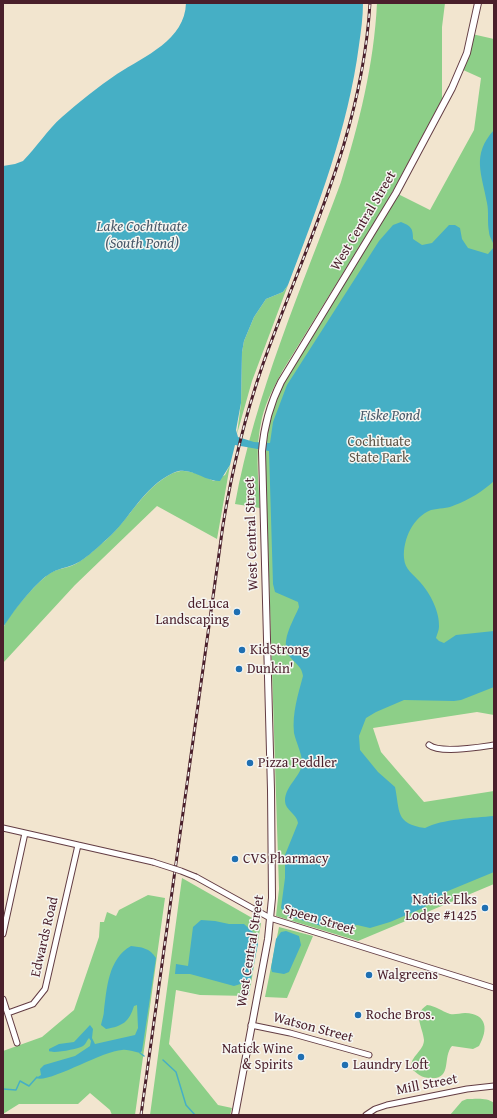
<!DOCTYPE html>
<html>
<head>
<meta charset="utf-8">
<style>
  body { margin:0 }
  #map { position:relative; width:497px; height:1118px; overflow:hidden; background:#f2e5cf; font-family:"Gentium Book Plus",serif }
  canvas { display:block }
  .frame { position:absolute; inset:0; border:4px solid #4a1f2b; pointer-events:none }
</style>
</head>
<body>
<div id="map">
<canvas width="497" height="1118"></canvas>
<div class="frame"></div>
</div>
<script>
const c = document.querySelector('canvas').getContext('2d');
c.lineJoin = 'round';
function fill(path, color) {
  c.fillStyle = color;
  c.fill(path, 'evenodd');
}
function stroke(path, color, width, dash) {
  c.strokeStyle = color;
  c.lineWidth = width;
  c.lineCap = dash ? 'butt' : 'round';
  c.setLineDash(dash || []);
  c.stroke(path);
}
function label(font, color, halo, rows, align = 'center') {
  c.font = font + ' "Gentium Book Plus",serif';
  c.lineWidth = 3;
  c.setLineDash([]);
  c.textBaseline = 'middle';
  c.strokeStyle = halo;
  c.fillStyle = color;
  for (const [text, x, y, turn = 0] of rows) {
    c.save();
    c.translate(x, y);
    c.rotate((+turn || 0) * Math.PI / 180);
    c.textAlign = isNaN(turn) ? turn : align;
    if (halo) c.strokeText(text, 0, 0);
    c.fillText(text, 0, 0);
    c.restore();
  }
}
fill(new Path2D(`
  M377 3H445L442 27V99L388 200 283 370C275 385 266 401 262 418 255 447 258 478 260 508L235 504C256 391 301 290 341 182 359 124 374 65 377 3Z
  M472 34 494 39V715L477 712 373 728 381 752 424 802 494 791V884L358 941 276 916 279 889 266 482 262 445 275 393 396 193 430 210 474 130 481 78 461 69Z
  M288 285 252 381 237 434 241 403 242 352 244 341 254 317 266 299 283 292Z
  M230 465 217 539 157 506 75 585 3 663C3 652 0 633 5 624 11 612 38 581 49 574 56 569 63 569 71 566 81 563 99 546 107 539 131 517 143 488 173 473 186 467 202 475 214 481L225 475Z
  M182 878 261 923 249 996 200 995 176 990 169 1044 218 1105 232 1108 230 1115H150Z
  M148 895 165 898 135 1115H112L110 1110 90 1093 78 1104H19L3 1114V1051L42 1037 74 1010 99 937 100 922H104L107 912 116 916 119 910Z
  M279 927 313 936 287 998 265 997Z
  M427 1005C436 1006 441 1011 450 1014 455 1015 460 1013 465 1013 488 1014 488 1030 479 1046L473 1049 452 1046C442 1057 453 1080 430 1078 422 1078 417 1074 411 1068 410 1056 424 1051 424 1040 423 1027 412 1015 427 1005Z
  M467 1099C475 1099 487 1097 494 1103V1115H450L462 1101Z`), '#8dcf88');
fill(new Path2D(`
  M186 3H363C363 17 361 31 359 45 348 129 318 206 288 285L283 292 266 299 254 317 244 341 242 352 241 403 236 430 238 437 254 442 270 443 273 422 287 385 379 241 393 225 401 222C411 226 413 228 413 239L422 245 432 243 449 225H455L460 228 462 239 468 248 488 254 494 247V481C483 491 469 500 455 505 447 509 439 508 431 510 413 517 403 539 404 558 405 570 413 574 420 582 430 593 440 612 439 627 439 630 437 634 436 638L439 641 444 643 456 635 494 631V687L461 700 454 701 404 700 376 712 366 718 359 736 360 750 378 772 395 787C400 811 395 824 425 828 442 819 474 818 494 816V872L448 891 423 908 390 922 370 928 357 925 342 928 321 926 288 916 281 908 285 878V855L298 823C297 814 285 810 285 801 285 785 303 775 302 762 302 754 296 742 294 733 292 713 298 695 303 676 302 667 296 664 291 658 278 644 293 622 299 607L298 602 275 592 273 584 269 451 235 445 230 465 220 481C204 482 190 465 173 473 142 488 131 518 107 539 98 547 82 563 70 566 62 569 56 569 48 575 36 582 10 615 3 628V166L15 164 23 161C37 147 47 130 62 117 79 102 98 87 117 74 145 56 185 40 186 3Z
  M494 130V246C493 241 489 237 489 232 487 222 489 212 487 203 482 174 471 155 494 130Z
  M201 920 215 921 229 924H244L254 933 258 944 251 978 247 982 234 986 190 974H175L176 964 188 966 193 927Z
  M286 931 299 936 301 945 289 972 284 974 272 972 271 968 276 939 281 932Z
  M131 946C141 947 150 948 156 958L142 1051 140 1053C134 1052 128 1049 122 1050 102 1051 48 1084 36 1078L41 1075 40 1069 44 1065 75 1056 90 1046 91 1041 89 1038C87 1040 86 1044 83 1046 78 1049 53 1054 49 1051V1049L59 1044 74 1042 90 1025 93 1029 92 1038 95 1044 135 1035 138 1028 137 1005 134 1006C129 1022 123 1026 106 1029L101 1025C102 1020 104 1015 104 1010 107 988 108 959 131 946Z`), '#46afc5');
stroke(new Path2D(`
  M140 1053 144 1056
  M163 1060 176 1072 186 1105 195 1115
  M3 1089 16 1090 20 1081 29 1086 37 1077`), '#46afc5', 1.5);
const minor = new Path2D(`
  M429 745C440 754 480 747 494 745
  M3 828 153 862
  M196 877 270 918 494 988
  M3 934 25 833
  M3 999 17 1043
  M8 1013 33 1004 45 989 78 845
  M251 1025 290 1033 369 1055
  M366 1115 375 1109 387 1105 467 1089 494 1086`);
const major = new Path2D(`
  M235 1115 268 939 272 898 271 790 262 451C264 426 270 404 281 382L396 193 452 88 467 53 478 3`);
stroke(minor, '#633d44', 7);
stroke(major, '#633d44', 8);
stroke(minor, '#fff', 5);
stroke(major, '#fff', 6);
const rail = new Path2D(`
  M141 1115 223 525C232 470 245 416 263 364 307 241 362 136 370 3`);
stroke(rail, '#4a1f2b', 3);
stroke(rail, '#f6f6f2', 1.5, [4.5]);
const minorBridge = new Path2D(`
  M153 862 181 871 196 877`);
stroke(minorBridge, '#633d44', 7, []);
stroke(minorBridge, '#fff', 5);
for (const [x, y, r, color] of [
  [237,612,4,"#1f6fb2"],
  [242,650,4,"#1f6fb2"],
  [239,669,4,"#1f6fb2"],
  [250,763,4,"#1f6fb2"],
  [235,859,4,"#1f6fb2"],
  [485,908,4,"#1f6fb2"],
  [369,975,4,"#1f6fb2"],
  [358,1015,4,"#1f6fb2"],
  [301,1057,4,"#1f6fb2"],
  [345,1065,4,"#1f6fb2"]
]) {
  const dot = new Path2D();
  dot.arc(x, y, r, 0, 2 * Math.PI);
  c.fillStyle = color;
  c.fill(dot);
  stroke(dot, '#f6f6f2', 1.5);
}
label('14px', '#4a1f2b', '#f6f6f2', [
  ["West Central Street",364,221,-59],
  ["West Central Street",252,534,-92],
  ["Speen Street",319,920,17],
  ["Edwards Road",45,937,-77],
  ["West Central Street",251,951,-81],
  ["Watson Street",313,1028,15],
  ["Mill Street",427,1085,-11]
]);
label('14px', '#5e5447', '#f6f6f2', [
  ["Cochituate",379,442],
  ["State Park",379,458]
]);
label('14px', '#4a1f2b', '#f6f6f2', [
  ["deLuca",229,604,"right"],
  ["Landscaping",229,620,"right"],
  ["KidStrong",250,650],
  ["Dunkin'",247,669],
  ["Pizza Peddler",258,763],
  ["CVS Pharmacy",243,859],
  ["Natick Elks",477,900,"right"],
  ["Lodge #1425",477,916,"right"],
  ["Walgreens",377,975],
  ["Roche Bros.",366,1015],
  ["Natick Wine",293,1049,"right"],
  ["& Spirits",293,1065,"right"],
  ["Laundry Loft",353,1065]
], 'left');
label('italic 15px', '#485969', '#f6f6f2', [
  ["Lake Cochituate",142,227],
  ["(South Pond)",142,244],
  ["Fiske Pond",390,416]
]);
</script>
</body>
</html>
